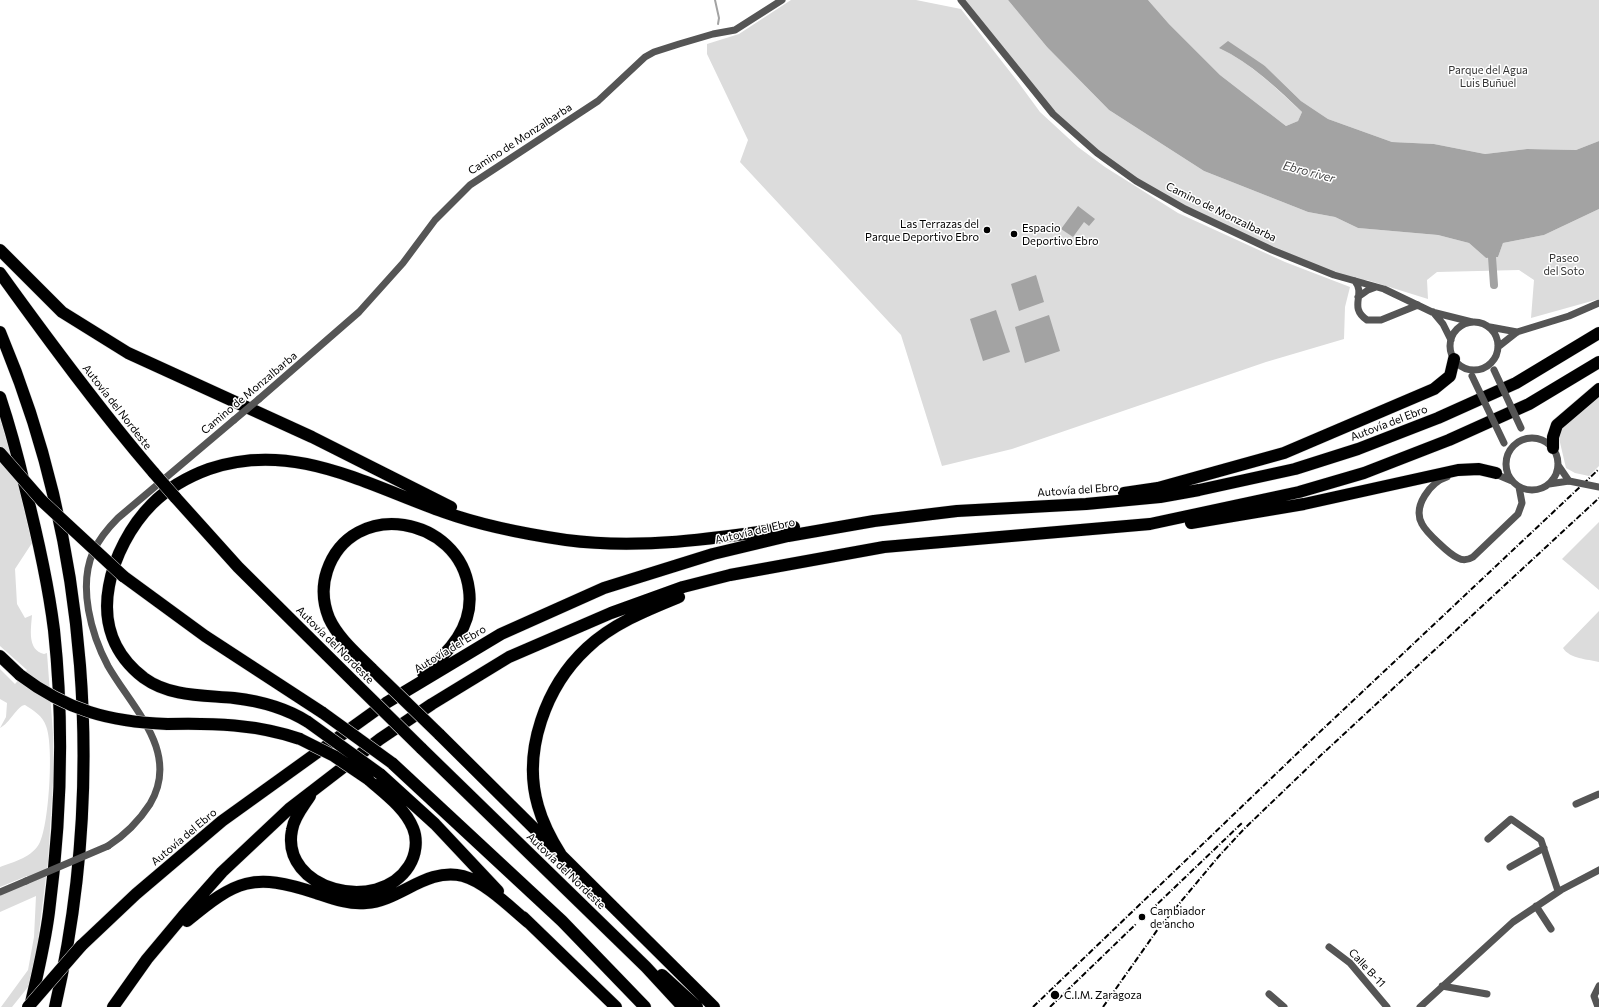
<!DOCTYPE html>
<html>
<head>
<meta charset="utf-8">
<style>
  body { margin:0 }
  canvas { display:block; background:#fff }
</style>
</head>
<body>
<canvas width="1599" height="1007"></canvas>
<script>
const c = document.querySelector('canvas').getContext('2d');
c.lineJoin = 'round';
function fill(path, color) {
  c.fillStyle = color;
  c.fill(path, 'evenodd');
}
function stroke(path, color, width, dash) {
  c.strokeStyle = color;
  c.lineWidth = width;
  c.lineCap = dash ? 'butt' : 'round';
  c.setLineDash(dash || []);
  c.stroke(path);
}
function label(font, color, halo, rows, align = 'center') {
  c.font = font + ' Commissioner,sans-serif';
  c.lineWidth = 3;
  c.setLineDash([]);
  c.textBaseline = 'middle';
  c.strokeStyle = halo;
  c.fillStyle = color;
  for (const [text, x, y, turn = 0] of rows) {
    c.save();
    c.translate(x, y);
    c.rotate((+turn || 0) * Math.PI / 180);
    c.textAlign = isNaN(turn) ? turn : align;
    if (halo) c.strokeText(text, 0, 0);
    c.fillText(text, 0, 0);
    c.restore();
  }
}
fill(new Path2D(`
  M791 0H916L961 9 1018 82 1040 112 1078 147 1105 167 1178 213 1285 262 1350 287 1345 307 1344 339 1266 362 1012 449 942 466 901 335 740 162 748 140 707 54V44L739 34Z
  M960 0H1008L1047 47 1109 110 1204 171 1308 212 1335 217 1358 228 1438 235 1469 243 1486 258 1498 257 1503 243 1544 235 1599 209V299L1531 318 1534 280 1519 270 1437 272 1427 280 1428 299 1367 280 1355 281 1272 250 1136 181 1053 114Z
  M1148 0H1599V141L1576 150 1527 149 1485 154 1434 144 1392 142 1328 119 1301 101 1265 66 1219 48C1251 63 1277 89 1302 112L1298 121 1286 126 1220 75 1169 24Z
  M1599 394V466L1589 476 1575 473 1566 468 1558 434 1568 420Z
  M0 418 12 459 32 543 15 569 17 604 25 618 32 615C31 629 27 650 44 654L47 653 53 734V782L48 861 37 948 28 987 12 1007H1L28 970 34 937 36 896 0 912V894L29 883 27 876 0 887V867C14 862 33 857 40 842 49 824 54 745 46 726 43 716 33 710 25 705 18 705 9 724 0 728L6 717 7 703 0 699V669L15 684 27 670 0 646Z
  M1599 522V590L1562 559Z
  M1599 611V662C1587 659 1570 659 1563 648Z`), '#dcdcdc');
fill(new Path2D(`
  M1008 0H1148L1169 24 1220 75 1286 126 1298 121 1302 112C1277 88 1251 63 1219 48L1228 41 1265 66 1301 101 1328 119 1392 142 1434 144 1485 154 1527 149 1576 150 1599 141V209L1544 235 1503 243 1498 257 1486 258 1469 243 1438 235 1358 228 1335 217 1308 212 1204 171 1109 110 1047 47Z
  M1078 206 1095 219 1089 226 1084 222 1073 237 1061 229Z
  M1036 275 1044 302 1019 311 1011 284Z
  M996 310 1010 352 983 361 970 319Z
  M1049 315 1060 351 1025 363 1015 327Z`), '#a3a3a3');
stroke(new Path2D(`
  M715 0 719 18 718 24`), '#a3a3a3', 2);
stroke(new Path2D(`
  M1492 257 1494 285`), '#a3a3a3', 8);
const motorway = new Path2D(`
  M0 250 62 312 128 353 312 437 451 507
  M0 273C49 341 99 409 154 473
  M0 332C89 542 106 786 55 1007
  M0 397C10 427 18 457 25 487 37 534 48 582 54 630 64 723 61 820 49 912 45 944 37 976 30 1007
  M1553 448V437L1557 425 1599 389
  M1124 493 1158 488 1284 453 1434 389 1450 376 1454 359
  M175 497 238 567 355 683
  M1191 523 1304 504 1458 470 1479 469 1496 473
  M123 576 205 636 323 713
  M0 656 20 675
  M372 669C357 654 338 638 329 618 323 603 322 586 327 571 352 497 460 516 469 590 474 626 449 653 423 673
  M308 722C286 708 260 701 234 698 204 695 170 697 144 678 114 655 102 623 109 586 114 557 131 525 152 504 169 487 187 477 209 469 293 440 367 485 444 512 483 526 525 534 566 540 642 550 719 538 794 527
  M167 724C213 723 256 724 300 739
  M439 734 714 1007
  M421 748 646 967 683 1007
  M392 763 562 921 645 1007
  M380 774 435 824 498 891
  M310 796C303 807 294 817 292 830 280 890 378 915 409 866 416 855 418 840 413 828 405 808 384 793 368 779
  M561 855C551 839 543 824 538 806 522 751 546 686 587 648 612 624 647 610 679 597
  M523 917 616 1007
  M187 921C236 880 253 872 316 893 331 898 349 905 366 903 400 901 426 867 463 876 485 882 511 908 529 923
  M81 946 136 894 222 821 386 703 501 634 604 588 713 554 788 536 874 521 957 511 1086 504 1160 497 1199 490 1295 469 1358 449 1438 418 1516 383 1599 333
  M662 975 697 1007
  M113 1007 147 959 183 916 222 872 289 809 380 739 432 704 509 657 611 613 683 587 730 575 884 547 1150 524 1299 492 1364 473 1449 440 1529 404 1599 362`);
stroke(motorway, '#dbdbdb', 13);
stroke(new Path2D(`
  M961 0 1053 114 1097 153 1136 181 1185 209 1272 250 1334 275 1384 289 1432 312 1472 322
  M1355 281C1366 295 1348 307 1367 320H1381L1418 305
  M1358 297 1368 290 1376 287
  M1433 312 1443 324 1451 340
  M1450 346a24 24 0 1 1 48 0a24 24 0 1 1-48 0Z
  M1490 327 1517 332
  M1498 347 1517 332 1569 316 1599 303
  M259 399 359 312 403 263 435 220 470 185 598 101 645 57 654 52 679 44 713 34 735 30 782 0
  M1506 464a26 26 0 1 1 52 0a26 26 0 1 1-52 0Z
  M1558 465 1569 481
  M1493 473 1512 481
  M1447 477C1431 482 1412 506 1422 524 1426 532 1450 555 1458 558 1463 561 1468 560 1473 557L1518 514 1522 503 1519 487
  M1549 484 1569 481
  M1576 804 1599 794
  M1488 839 1511 819 1541 840 1558 891
  M108 846C125 835 139 821 150 804 181 752 132 708 108 666 91 634 78 587 93 552 99 539 108 528 118 518L234 420
  M1510 867 1544 848
  M0 892 26 881
  M1536 906 1551 929
  M1329 947 1350 963 1387 1007
  M1442 986 1487 994
  M1269 994 1284 1007
  M1420 1007 1513 922 1561 890 1599 870
  M1598 1007 1594 996 1599 986`), '#555', 7);
stroke(motorway, '#000', 12);
stroke(new Path2D(`
  M1150 911 1243 822
  M1033 1007 1307 744 1599 469
  M1050 1007 1136 924
  M1103 1007 1158 929 1219 856 1245 828 1319 757 1599 498`), '#000', 2, [6, 2, 1, 2]);
const motorwayBridge = new Path2D(`
  M0 453 42 501 123 576
  M154 473 175 497
  M372 669 439 734
  M20 675C66 710 110 722 167 724
  M355 683 421 748
  M323 713 392 763
  M308 722 380 774
  M300 739 334 756 368 779
  M28 1007 81 946`);
stroke(motorwayBridge, '#dbdbdb', 13, []);
stroke(new Path2D(`
  M1494 370 1521 428
  M1472 376 1504 443
  M234 420 259 399
  M1569 481 1599 487
  M26 881 108 846`), '#555', 7);
stroke(motorwayBridge, '#000', 12);
for (const [x, y, r, color] of [
  [987,230,4,"#000"],
  [1014,234,4,"#000"],
  [1142,917,4,"#000"],
  [1055,995,5,"#000"]
]) {
  const dot = new Path2D();
  dot.arc(x, y, r, 0, 2 * Math.PI);
  c.fillStyle = color;
  c.fill(dot);
  stroke(dot, '#fff', 1.5);
}
label('11px', '#333', '#fff', [
  ["Parque del Agua",1488,70],
  ["Luis Buñuel",1488,83],
  ["Paseo",1564,258],
  ["del Soto",1564,271]
]);
label('11px', '#000', '#fff', [
  ["Camino de Monzalbarba",520,139,-33],
  ["Camino de Monzalbarba",1221,212,26],
  ["Camino de Monzalbarba",249,393,-40],
  ["Autovía del Nordeste",117,407,52],
  ["Autovía del Ebro",1389,423,-21],
  ["Autovía del Ebro",1078,490,-4],
  ["Autovía del Ebro",755,531,-13],
  ["Autovía del Nordeste",335,645,45],
  ["Autovía del Ebro",450,649,-31],
  ["Autovía del Ebro",184,837,-40],
  ["Autovía del Nordeste",566,871,44],
  ["Calle B-11",1367,968,47]
]);
label('11px', '#000', '#fff', [
  ["Las Terrazas del",979,224,"right"],
  ["Parque Deportivo Ebro",979,237,"right"],
  ["Espacio",1022,228],
  ["Deportivo Ebro",1022,241],
  ["Cambiador",1150,911],
  ["de ancho",1150,924],
  ["C.I.M. Zaragoza",1064,995]
], 'left');
label('italic 12px', '#444', '#fff', [
  ["Ebro river",1309,172,15]
]);
</script>
</body>
</html>
